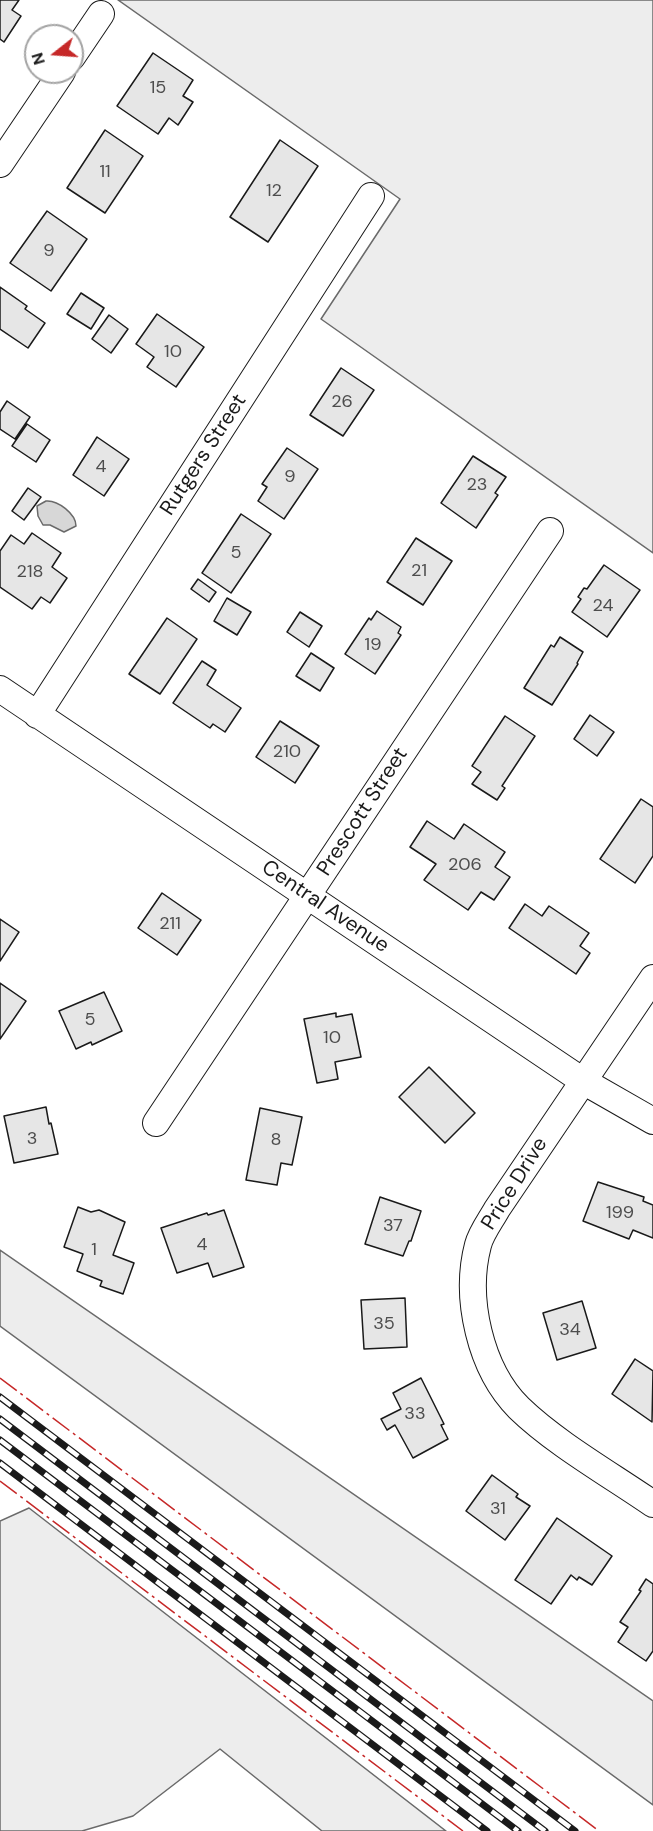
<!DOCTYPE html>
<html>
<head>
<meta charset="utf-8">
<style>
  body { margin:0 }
  #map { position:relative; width:653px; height:1831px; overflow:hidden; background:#fff; font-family:"DM Sans",sans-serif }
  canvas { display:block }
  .north { position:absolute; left:24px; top:24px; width:60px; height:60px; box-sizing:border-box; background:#fff; border:2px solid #a3a3a3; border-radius:50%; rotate:253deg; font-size:16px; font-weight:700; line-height:24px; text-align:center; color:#1a1a1a }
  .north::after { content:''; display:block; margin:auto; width:21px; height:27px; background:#c62828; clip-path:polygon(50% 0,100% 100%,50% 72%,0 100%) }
</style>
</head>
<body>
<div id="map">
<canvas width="653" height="1831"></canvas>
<div class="north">N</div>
</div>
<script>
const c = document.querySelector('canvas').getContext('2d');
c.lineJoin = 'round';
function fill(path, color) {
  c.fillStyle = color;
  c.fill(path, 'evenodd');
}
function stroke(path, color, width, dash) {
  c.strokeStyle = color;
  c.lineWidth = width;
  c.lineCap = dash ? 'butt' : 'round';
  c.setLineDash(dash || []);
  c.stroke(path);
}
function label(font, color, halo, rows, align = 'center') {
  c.font = font + ' "DM Sans",sans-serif';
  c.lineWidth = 4.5;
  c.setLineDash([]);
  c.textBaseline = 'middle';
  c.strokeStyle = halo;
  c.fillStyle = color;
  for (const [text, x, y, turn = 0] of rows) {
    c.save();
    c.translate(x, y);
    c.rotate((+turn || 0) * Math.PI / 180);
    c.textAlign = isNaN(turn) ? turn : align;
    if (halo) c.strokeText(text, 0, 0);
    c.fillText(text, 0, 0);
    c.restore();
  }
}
const built = new Path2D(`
  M118 0H653V553L321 319 400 199Z
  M0 1250 653 1701V1805L0 1326Z
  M29 1508 446 1831H322L220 1749 133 1816 82 1831H0V1521Z`);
fill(built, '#ededed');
stroke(built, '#6a6a6a', 1.5);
const water = new Path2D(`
  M46 501C58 500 76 514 76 526L64 532 50 525H43L38 516 37 506Z`);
fill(water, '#d7d7d7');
stroke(water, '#6a6a6a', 1.5);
const building = new Path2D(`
  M0 0H19L12 10 21 16 4 42 0 39Z
  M153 53 193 80 183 96 193 102 178 125 169 118 158 134 117 106Z
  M105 130 143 156 105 213 67 188Z
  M280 140 318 166 268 242 230 217Z
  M47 211 87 239 51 291 10 263Z
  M0 287 27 306 25 309 45 323 28 348 0 329Z
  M81 293 104 308 91 329 67 314Z
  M157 314 204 347 176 387 147 367 154 357 136 344Z
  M109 315 128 329 111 353 92 339Z
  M341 368 374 390 343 436 310 415Z
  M7 401 30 417 15 439 0 429V412Z
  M27 424 50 440 36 462 12 446Z
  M97 437 129 459 104 496 73 475Z
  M287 448 318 469 284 519 258 501 267 487 262 484Z
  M473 456 506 477 495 493 498 495 476 528 441 503Z
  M28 488 41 497 24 520 12 511Z
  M241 514 271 534 231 593 202 573Z
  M32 533 61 553 52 567 67 578 50 603 41 597 32 609 0 587V551L11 535 24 544Z
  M416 538 452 561 423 605 387 582Z
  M604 565 640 590 607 637 572 612 581 599 578 597 584 588 587 589Z
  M198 579 216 592 209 602 191 589Z
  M227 598 251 612 237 635 214 621Z
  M377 611 401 627 398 633 401 635 375 674 345 654 369 618 371 620Z
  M300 612 322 626 309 647 287 632Z
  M167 618 197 639 160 694 129 674Z
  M560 637 583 652 577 663 578 664 552 705 524 688 551 645 554 647Z
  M311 653 334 668 320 691 296 676Z
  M202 661 216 670 207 685 241 708 225 732 213 724 210 728 173 703Z
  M590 715 614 732 597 756 574 739Z
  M505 716 535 736 502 786 505 788 497 800 472 784 481 772 472 766Z
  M280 721 319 746 295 783 256 757Z
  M641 799 653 807V856L635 883 600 859Z
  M427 821 454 839 464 824 505 852 495 867 510 877 494 900 481 892 468 910 424 880 436 864 410 847Z
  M162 893 201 920 177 955 138 928Z
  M525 904 542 916 549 906 589 933 580 946 590 953 576 974 509 928Z
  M0 919 19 932 0 961Z
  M0 983 26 1001 0 1039Z
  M104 992 122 1031 92 1045 91 1042 76 1049 59 1011Z
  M336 1013V1017L352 1014 361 1057 335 1062 338 1079 317 1083 304 1019Z
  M429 1067 475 1113 445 1143 399 1097Z
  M46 1107 49 1124 51 1123 58 1154 14 1163 4 1116Z
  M260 1108 302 1117 292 1165 281 1163 277 1185 246 1180Z
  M598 1182 644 1197 643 1201 653 1205V1238L633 1230 629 1239 583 1221Z
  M380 1197 421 1211 411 1241H409L403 1256 365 1244Z
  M78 1207 91 1212 99 1210 125 1222 113 1255 134 1263 123 1294 100 1286 102 1281 77 1271 83 1254 64 1247Z
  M224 1210 244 1267 213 1277 208 1263 177 1273 161 1228 207 1213 208 1215Z
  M405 1298 407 1347 364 1349 361 1300Z
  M582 1301 596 1348 557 1360 543 1313Z
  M635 1359 653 1371 652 1422 612 1394Z
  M421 1378 444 1424 441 1425 448 1439 413 1458 395 1425 387 1430 381 1419 401 1409 393 1393Z
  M492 1475 518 1494 516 1497 530 1506 505 1540 466 1511Z
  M557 1518 612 1556 592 1585 579 1577 577 1580 571 1575 551 1604 515 1580Z
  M646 1579 653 1584V1651L646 1661 618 1642 628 1627 620 1622 641 1591 639 1590Z`);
fill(building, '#e6e6e6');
stroke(building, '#1a1a1a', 1.5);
const street = new Path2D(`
  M72 57 101 14
  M0 164 62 72
  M0 689 583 1081 653 1121
  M37 715 371 196
  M653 978 497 1209C491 1220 481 1233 478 1245 464 1298 480 1369 519 1408 555 1443 611 1475 653 1504
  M156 1123 550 531`);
stroke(street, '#1a1a1a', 28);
stroke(street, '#fff', 26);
const rail = new Path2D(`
  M0 1397 575 1831
  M0 1419 545 1831
  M0 1440 518 1831
  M0 1463 487 1831`);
stroke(rail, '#1a1a1a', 7);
stroke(rail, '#fff', 4.5, [14]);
stroke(new Path2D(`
  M0 1378 599 1831
  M0 1481 463 1831`), '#c62828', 1.5, [21, 4.5, 3, 4.5]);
label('18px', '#4d4d4d', null, [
  ["15",158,88],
  ["11",105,172],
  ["12",274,191],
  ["9",49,251],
  ["10",173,352],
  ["26",342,402],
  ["4",101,467],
  ["9",290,477],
  ["23",477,485],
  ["5",236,553],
  ["21",419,571],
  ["218",30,572],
  ["24",603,606],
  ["19",373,645],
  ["210",287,752],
  ["206",465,865],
  ["211",170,924],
  ["5",90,1020],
  ["10",332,1038],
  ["3",32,1139],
  ["8",276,1140],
  ["199",620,1213],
  ["37",393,1226],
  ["4",202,1245],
  ["1",94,1250],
  ["35",384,1324],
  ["34",570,1330],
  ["33",415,1414],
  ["31",498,1509]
]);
label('21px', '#1a1a1a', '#fff', [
  ["Rutgers Street",204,455,-57],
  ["Prescott Street",363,812,-57],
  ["Central Avenue",325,907,34],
  ["Price Drive",515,1184,-58]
]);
</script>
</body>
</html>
